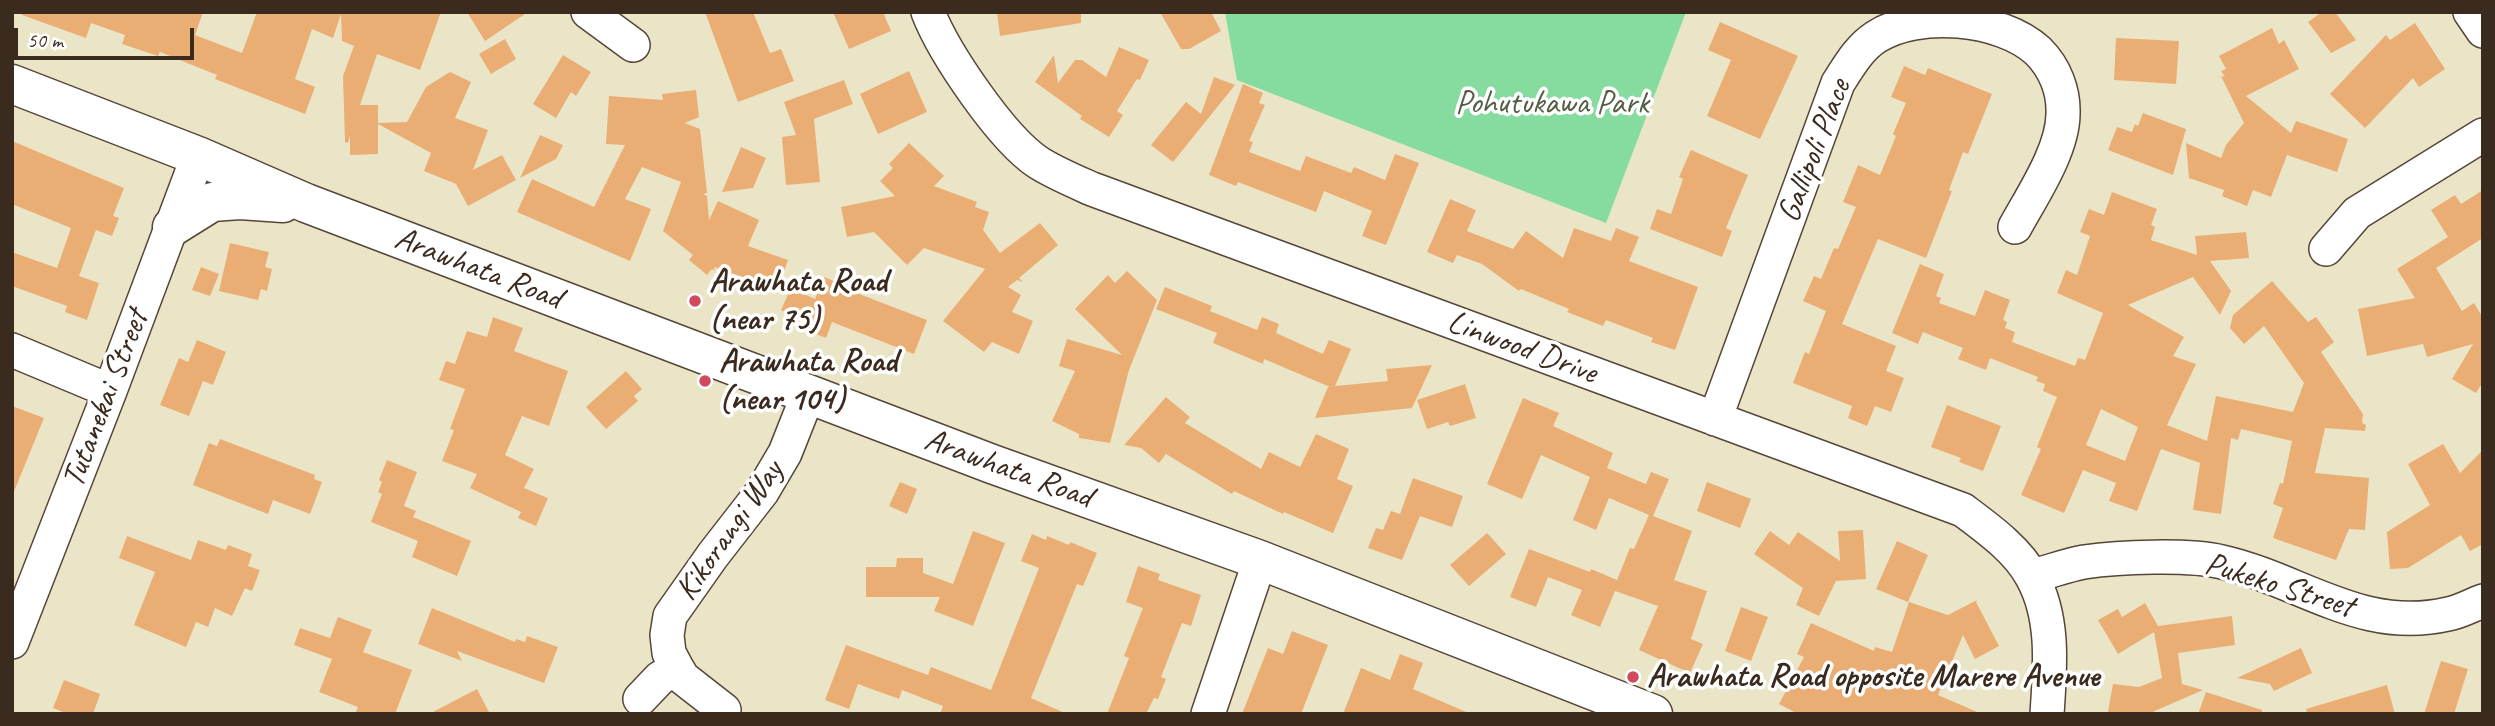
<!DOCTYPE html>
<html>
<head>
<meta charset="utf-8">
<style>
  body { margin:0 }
  #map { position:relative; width:2495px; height:726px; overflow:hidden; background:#ebe5c8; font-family:Caveat,sans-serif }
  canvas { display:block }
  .frame { position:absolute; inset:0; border:14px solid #3b2a1e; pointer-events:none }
  .scale { position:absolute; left:14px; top:28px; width:180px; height:32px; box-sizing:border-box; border:4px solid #3b2a1e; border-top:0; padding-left:9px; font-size:21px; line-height:24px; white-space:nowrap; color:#3b2a1e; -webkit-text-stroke:5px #fff; paint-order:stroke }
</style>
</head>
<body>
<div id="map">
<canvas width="2495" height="726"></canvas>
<div class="frame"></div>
<div class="scale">50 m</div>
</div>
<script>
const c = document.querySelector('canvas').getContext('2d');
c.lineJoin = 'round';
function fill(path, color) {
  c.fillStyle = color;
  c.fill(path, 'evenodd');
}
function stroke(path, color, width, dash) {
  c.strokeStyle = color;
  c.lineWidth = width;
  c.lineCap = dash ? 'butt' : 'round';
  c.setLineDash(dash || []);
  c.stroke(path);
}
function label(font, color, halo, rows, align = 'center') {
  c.font = font + ' Caveat,sans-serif';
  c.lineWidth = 7;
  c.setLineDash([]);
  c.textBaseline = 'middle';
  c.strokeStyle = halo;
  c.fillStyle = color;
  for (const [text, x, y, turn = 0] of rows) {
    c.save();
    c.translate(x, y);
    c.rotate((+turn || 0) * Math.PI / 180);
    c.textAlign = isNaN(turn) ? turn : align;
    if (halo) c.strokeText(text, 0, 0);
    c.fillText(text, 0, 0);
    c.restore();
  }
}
fill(new Path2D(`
  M1225 12H1686L1606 223 1237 80Z`), '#86db9e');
fill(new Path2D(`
  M22 12H203L195 35 242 53 257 12H441L420 70 377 54 360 105H378V123L407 122 426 87 450 72 471 82 455 118 488 130 473 170 502 155 516 180 468 206 456 184 424 171 431 153 378 124V154L350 155V136L348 143 345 142 343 76 354 46 342 41 341 14 333 38 312 29 295 79 315 87 305 114 215 79 217 75 160 52 158 56 122 44 125 35 91 23 86 38 22 15Z
  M467 12H528L485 41Z
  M705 12H753L770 53 781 49 794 81 738 102Z
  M833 12H883L891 31 849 49Z
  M997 12H1081V23L1000 36Z
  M1160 12H1211L1221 31 1189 49H1181Z
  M2322 12H2335L2356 40 2331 53 2308 22Z
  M1720 22 1798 56 1760 139 1707 116 1731 60 1708 50Z
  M2415 23 2445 69 2419 87 2413 78 2365 128 2330 94 2386 35 2390 40Z
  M2272 28 2279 44 2284 40 2299 69 2246 96 2291 133 2296 121 2348 139 2337 172 2287 155 2271 197 2253 190 2247 206 2222 196 2224 190 2189 178 2186 143 2221 158 2226 145 2244 123 2221 76 2225 77 2221 71 2226 69 2219 56Z
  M2116 38 2179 41 2176 84 2114 80Z
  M505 39 516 59 491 74 479 54Z
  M1119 47 1149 60 1140 80 1137 79 1117 111 1123 115 1109 137 1080 119 1082 116 1035 82 1054 55 1058 83 1075 60H1082L1106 77Z
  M563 55 591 72 576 96 571 92 556 118 533 104Z
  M1904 66 1925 75 1928 68 1992 94 1968 154 1963 152 1949 190 1952 191 1926 258 1878 239 1842 324 1896 346 1886 371 1904 378 1891 412 1875 406 1867 426 1848 418 1852 406 1793 383 1805 352 1809 354 1826 311 1803 301 1814 276 1821 279 1834 248 1838 249 1856 207 1843 202 1858 165 1880 175 1896 136 1893 134 1906 103 1891 97Z
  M909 71 927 112 878 134 860 94Z
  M1214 77 1235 85 1173 162 1151 145 1186 102 1201 114Z
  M844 80 853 104 814 119 820 182 786 185 782 137 796 135 784 102Z
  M1243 84 1263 93 1259 103 1265 105 1249 141 1253 142 1249 152 1300 171 1306 156 1351 173 1354 167 1385 180 1395 154 1419 163 1386 245 1362 236 1372 211 1324 191 1316 212 1238 182 1236 186 1209 175Z
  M696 90 699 117 685 123 700 129 707 193 703 194 707 196 709 220 718 201 759 220 748 246 788 260 778 289 714 267 715 271 712 269 707 275 689 260 693 255 663 231 681 182 642 167 625 199 651 209 630 261 517 212 532 179 594 207 625 145 606 144 609 96 663 100 662 94Z
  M2143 113 2186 129 2173 175 2108 150 2117 127 2132 132 2135 124 2138 126Z
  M540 135 563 145 556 159 520 178Z
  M12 141 124 188 113 216 119 218 112 236 96 230 79 276 99 283 87 320 65 312 67 306 12 286V252L57 268 71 228 12 204Z
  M909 143 944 176 934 186 977 202 975 207 989 212 983 230 1000 253 1040 223 1058 245 1019 278 1023 282 1017 280 1008 287 1021 295 1012 312 1033 321 1019 354 992 342 984 352 943 321 985 269 924 248 907 265 874 232 847 237 841 207 895 196 880 181 893 168 889 164Z
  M741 147 766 158 753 188 722 192Z
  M1691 150 1748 175 1726 228 1732 231 1722 257 1650 229 1657 209 1671 214 1683 179 1679 177Z
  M2483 190V238L2436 268 2462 311 2474 303 2483 318V382L2476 393 2452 379 2473 344 2427 357 2423 344 2367 356 2358 309 2415 298 2397 269 2448 237 2431 210 2455 195 2461 204Z
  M2112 192 2157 209 2151 225 2155 227 2151 240 2197 255 2195 236 2246 232 2249 258 2210 261 2231 291 2220 315 2193 277 2128 305 2184 337 2173 356 2196 364 2167 425 2207 441 2216 396 2293 412 2304 383 2264 326 2244 344 2230 328 2233 315 2272 281 2308 322 2316 317 2334 342 2321 352 2363 414 2362 423 2366 425 2365 431 2325 428 2315 473 2369 478 2365 530 2349 529 2336 560 2273 538 2283 508 2273 504 2280 483 2283 484 2292 441 2241 429 2238 440 2231 438 2221 514 2193 510 2200 463 2161 449 2137 511 2109 501 2116 483 2083 470 2064 513 2021 495 2041 449 2037 447 2057 397 2043 391 2045 384 2036 381 2038 377 1990 358 1986 370 1958 359 1963 348 1923 332 1918 344 1892 333 1920 264 1944 274 1936 296 1941 298 1939 303 1975 316 1985 290 2010 300 2003 320 2007 322 2005 328 2015 332 2012 342 2075 366 2078 358 2085 360 2103 313 2057 293 2066 270 2077 275 2090 236 2080 232 2089 209 2104 215ZM2101 409 2138 427 2125 461 2086 445Z
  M1450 199 1476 210 1467 231 1513 249 1526 231 1563 258 1574 228 1611 241 1616 228 1639 237 1629 261 1698 287 1675 350 1651 342 1653 338 1606 320 1603 326 1567 312 1569 309 1521 289 1519 291 1482 264 1457 255 1453 263 1427 252Z
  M230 243 269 252 265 267 272 269 267 291 261 289 258 300 219 291Z
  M201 267 219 274 210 296 192 290Z
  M1127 271 1157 300 1129 370 1110 443 1079 438V434L1052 421 1075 371 1059 366 1067 339 1122 355 1075 309 1108 275 1115 283Z
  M824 277 847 286 846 289 927 320 914 354 832 322 826 338 803 329 806 321 781 310 791 288 815 299Z
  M1165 287 1212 306 1210 311 1257 330 1262 317 1279 324 1276 333 1323 354 1329 340 1351 349 1335 386 1388 381 1386 369 1432 365 1412 408 1315 418 1328 387H1330L1264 359 1263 364 1213 343 1217 333 1156 309Z
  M493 317 523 328 514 351 568 371 549 426 522 416 505 455 534 469 524 488 548 498 536 526 518 518 521 512 470 488 477 474 442 461 454 430 450 429 465 389 439 380 446 361 455 364 467 331 487 337Z
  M197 340 226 352 213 385 203 381 189 416 160 405 179 358 188 362Z
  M626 371 642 389 634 396 638 401 606 429 586 407Z
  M1465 384 1476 418 1450 426 1448 422 1427 429 1417 400Z
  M1166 397 1190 417 1185 423 1261 469 1269 452 1300 467 1316 434 1349 449 1337 479 1353 486 1333 533 1284 512 1283 514 1234 491 1232 494 1166 454 1159 463 1141 448 1124 445Z
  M1523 398 1559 413 1553 426 1613 453 1607 468 1646 484 1651 472 1669 479 1653 516 1692 531 1674 580 1707 591 1691 639 1703 644 1690 673 1639 650 1658 606 1615 591 1600 627 1571 615 1582 590 1548 577 1536 607 1510 597 1529 549 1590 572 1591 569 1617 580 1630 548 1634 549 1649 515 1609 498 1596 530 1573 520 1590 477 1541 455 1522 499 1487 484Z
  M1947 405 2001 426 1983 471 1959 462 1961 458 1931 447Z
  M12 406 44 418 13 494H12Z
  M220 439 315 475 314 479 322 482 310 514 273 500 268 514 193 485 209 443 217 446Z
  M2443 444 2460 473 2483 450V544L2470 551 2461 535 2408 568 2390 569 2387 532 2430 505 2408 464Z
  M387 460 417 472 404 506 416 511 413 517 471 541 457 576 412 557 418 541 371 522 382 494 378 492 382 482 379 480Z
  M1413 478 1463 496 1452 527 1420 516 1402 560 1368 548 1376 528 1383 530 1391 511 1400 514Z
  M900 482 917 489 907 514 889 506Z
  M1707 482 1751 499 1740 528 1697 511Z
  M1863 530 1866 579 1836 581 1819 616 1796 605 1803 588 1754 554 1770 531 1789 545 1798 532 1840 561 1838 531Z
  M973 531 1005 543 973 626 934 611 940 597H866V567H896L897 558H923V573L953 584Z
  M1487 533 1506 554 1469 586 1450 565Z
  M1032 534 1046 540 1047 536 1069 545 1070 542 1097 553 1083 586 1077 584 1031 698 1067 714H940L943 706 902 690 899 699 858 684 849 709 825 700 846 645 928 675 931 667 991 690 1039 568 1021 561Z
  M127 536 191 560 198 540 226 550 228 545 252 554 248 566 260 570 252 591 245 588 232 616 215 608 208 627 196 622 186 647 134 625 155 572 119 558Z
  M1897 541 1928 555 1908 602 1876 589Z
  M1138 566 1160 574 1158 580 1201 595 1191 626 1182 623 1161 677 1166 679 1158 699 1154 698 1146 714H1107L1129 658 1124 656 1143 608 1126 602Z
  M1977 600 1976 602 1999 646 1975 659 1963 635 1938 695 1982 714H1798L1779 704 1804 657 1797 654 1811 623 1874 651 1875 647 1892 652 1909 602 1948 615Z
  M2145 603 2158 626 2232 616 2235 645 2178 653 2182 684 2203 690 2148 714 2108 712 2113 684 2139 687 2162 678 2154 632 2118 654 2098 620 2118 609 2122 617Z
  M1741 607 1768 617 1751 661 1725 651Z
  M432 608 515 642 516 639 525 642 527 636 558 647 544 683 457 651 462 661 418 644Z
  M338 617 372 630 363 652 412 670 395 714H355L358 707 319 692 332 659 294 645 300 628 330 638Z
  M1292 631 1328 645 1301 714H1242L1268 648 1283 654Z
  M2301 648 2312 673 2274 691 2270 684 2237 678Z
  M1400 654 1423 663 1413 689 1471 714H1343L1361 668 1390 680Z
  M2441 661 2468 669 2454 714H2424Z
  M64 680 100 694 93 714H68L53 708Z
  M2387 685 2395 714H2307L2306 709Z
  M477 689 490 714H429Z
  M2206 692 2262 710V714H2198Z`), '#eaae74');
const minor = new Path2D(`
  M588 12 633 45
  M928 12C944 53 1002 139 1039 163 1055 173 1074 181 1092 189L1963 510C1987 528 2018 550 2032 577 2055 618 2050 669 2047 714
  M2470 12 2483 31
  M2326 249 2357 213 2483 135
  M12 350 110 391
  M1715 419 1838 83C1849 66 1859 48 1876 37 1918 10 2001 17 2038 51 2055 68 2064 91 2063 114 2063 150 2032 196 2015 227
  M2032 576C2049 572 2067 565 2084 562 2119 557 2188 554 2222 562 2301 580 2362 634 2448 614 2460 612 2472 605 2483 601
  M12 642 110 391 198 156
  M640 699 660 678 677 668
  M724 710 683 678 677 668 669 653 667 635 670 616 713 555 762 492 785 453 808 395
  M1208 714 1260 560`);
const major = new Path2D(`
  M12 84 198 156 306 203 992 464 1260 560 1653 714
  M172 227 212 202 240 200 283 203`);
stroke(minor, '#554638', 36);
stroke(major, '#554638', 41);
stroke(minor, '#fff', 33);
stroke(major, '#fff', 38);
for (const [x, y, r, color] of [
  [695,301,7,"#d1495b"],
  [705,381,7,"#d1495b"],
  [1633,677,7,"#d1495b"]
]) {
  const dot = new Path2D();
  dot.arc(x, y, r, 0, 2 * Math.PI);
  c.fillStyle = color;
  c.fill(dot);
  stroke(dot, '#fff', 2.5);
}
label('33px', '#525f44', '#fff', [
  ["Pohutukawa Park",1552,104]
]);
label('33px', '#3b2a1e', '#fff', [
  ["Gallipoli Place",1815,151,-69],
  ["Arawhata Road",478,269,21],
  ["Linwood Drive",1522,348,20],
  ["Tutanekai Street",106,399,-69],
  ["Arawhata Road",1008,469,20],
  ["Kikorangi Way",730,531,-55],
  ["Pukeko Street",2279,586,17]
]);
label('bold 33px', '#3b2a1e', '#fff', [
  ["Arawhata Road",709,282],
  ["(near 75)",709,320],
  ["Arawhata Road",719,362],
  ["(near 104)",719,400],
  ["Arawhata Road opposite Marere Avenue",1647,677]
], 'left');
</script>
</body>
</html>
